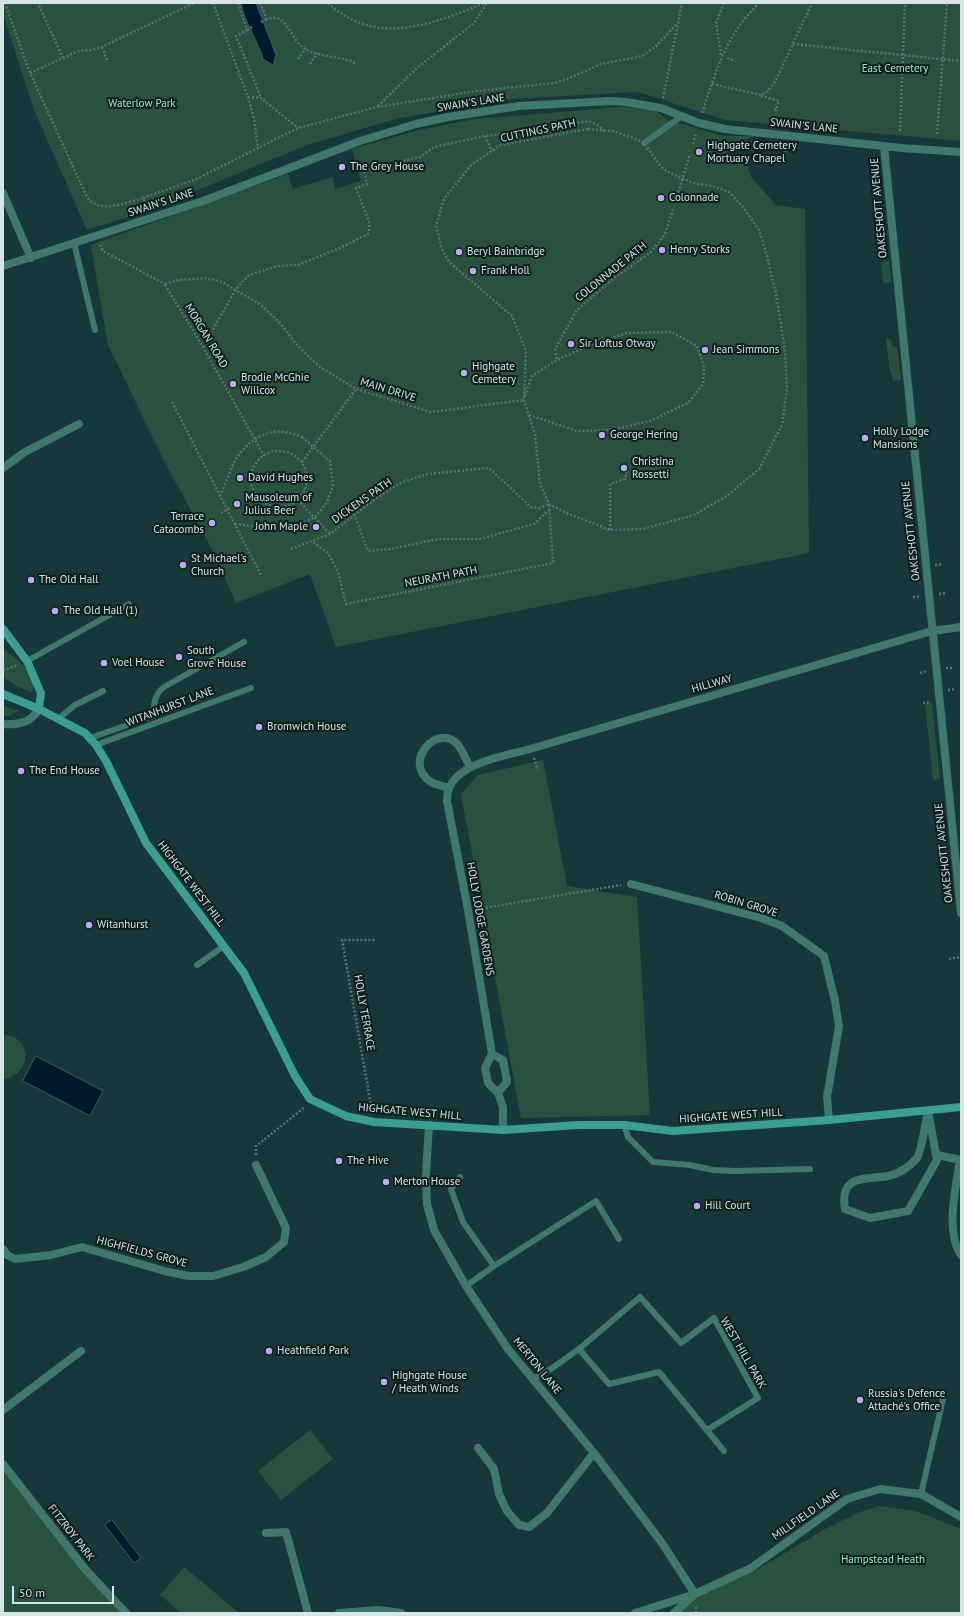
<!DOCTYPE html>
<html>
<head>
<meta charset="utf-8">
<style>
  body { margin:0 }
  #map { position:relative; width:964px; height:1616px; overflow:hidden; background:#17383a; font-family:"PT Sans",sans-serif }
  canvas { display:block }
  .frame { position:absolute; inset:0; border:4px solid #d4e6e7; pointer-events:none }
  .scale { position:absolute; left:12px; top:1586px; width:102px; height:18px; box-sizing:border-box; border:2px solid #d4e6e7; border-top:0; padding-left:5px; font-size:12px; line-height:14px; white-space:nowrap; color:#d4e6e7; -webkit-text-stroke:3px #0f1d1d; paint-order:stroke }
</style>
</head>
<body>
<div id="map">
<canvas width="964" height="1616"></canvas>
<div class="frame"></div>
<div class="scale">50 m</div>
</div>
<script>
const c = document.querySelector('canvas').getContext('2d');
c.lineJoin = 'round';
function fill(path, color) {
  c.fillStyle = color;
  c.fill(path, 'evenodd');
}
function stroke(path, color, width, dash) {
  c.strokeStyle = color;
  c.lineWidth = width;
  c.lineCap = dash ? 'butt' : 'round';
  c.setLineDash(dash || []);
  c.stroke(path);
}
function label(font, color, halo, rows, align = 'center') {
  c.font = font + ' "PT Sans",sans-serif';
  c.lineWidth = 4;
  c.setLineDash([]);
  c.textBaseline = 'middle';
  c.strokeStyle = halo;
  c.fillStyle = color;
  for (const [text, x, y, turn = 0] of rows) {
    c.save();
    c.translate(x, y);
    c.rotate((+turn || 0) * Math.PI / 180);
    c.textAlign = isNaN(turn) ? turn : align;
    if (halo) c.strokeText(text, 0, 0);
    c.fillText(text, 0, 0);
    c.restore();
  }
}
fill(new Path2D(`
  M3 3H961V141L725 120 638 92 511 99 399 118 307 145 147 211 87 230 35 112 3 14Z
  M622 107 654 110 668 120 723 136H756C740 139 740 149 727 156V158H731V164L746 162 751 177 776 205 805 209 809 553 336 647 310 574 236 603 212 549 164 461 108 345 91 245 288 174 293 189 332 177 335 189 361 181 352 149 419 130 475 119Z
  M889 261 891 282 883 283 881 262Z
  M886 339H891L892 347H897L901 380 893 381 892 374 890 371Z
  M3 649C15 656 39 676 32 692L18 687 3 677Z
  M925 703H932L940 779 933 780Z
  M3 706 19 711 9 716H3Z
  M543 760 567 886 637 897 650 1115 521 1118 461 794 478 775Z
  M3 1035C33 1035 33 1076 3 1079Z
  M310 1430 333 1459 281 1500 258 1471Z
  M3 1464 126 1613H3Z
  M879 1506 916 1511 961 1529V1613H674L697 1596 753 1572 825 1529 857 1513Z
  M184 1567 239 1613H181L160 1595Z`), '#29523e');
const water = new Path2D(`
  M241 3H256L276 55 273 65 263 59C258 40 245 24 241 3Z
  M36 1056 103 1091 90 1116 23 1081Z
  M112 1520 141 1558 134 1563 105 1525Z`);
fill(water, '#001a2b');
stroke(water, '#405763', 1);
stroke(new Path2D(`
  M5 3 30 73 87 197C100 215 126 202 143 198L147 208
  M213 3 248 97 254 119 258 149
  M238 3 247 30 236 36 261 98
  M260 3 267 19C285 12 290 35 300 45 314 58 339 55 355 63
  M328 3C377 48 431 24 485 3
  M261 22 267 19
  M247 30 252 27
  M793 44 961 61
  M102 47 107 60
  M721 55 716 23 724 3
  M63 58 78 51 92 50 102 47 194 3
  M727 58 735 61
  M298 59 306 48
  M310 64 317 53
  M30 73 63 58 38 3
  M712 84 761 95 768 91 776 80 812 3
  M761 96 779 101 776 110 774 109
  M248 97 261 98 298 128
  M663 98 682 3
  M378 106 417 68 474 23 487 3
  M702 113C716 71 726 35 759 3
  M588 129 612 131 634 138 644 143 661 167 668 172 693 183 712 186 729 192 744 208 759 230 765 249 776 294 785 351 787 389 782 425 759 469 728 495 694 515 643 529 610 530 564 512 549 504 540 484 535 434 524 400 526 351 512 316 449 262 442 249 436 226 444 199 472 164 501 145Z
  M900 131 905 3
  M937 134 947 3
  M485 136 492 151
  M693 144 696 133
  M783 160 787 146
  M143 198 194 180 298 128 377 107 476 91 555 83 570 78 601 64 642 56 656 46 678 23
  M676 200 690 154
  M100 245 103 251 165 284
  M165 284 178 280 207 278 222 282 261 305 280 323 297 345 320 367 356 389 431 412 524 400
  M165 285 203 347 264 456
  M203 347 236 289 249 275 278 266 298 265 342 247 368 234 370 224 356 188 367 184 364 170 420 157 434 147 485 136 589 121 597 125 605 131
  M525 396 532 376 557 360 555 349 577 310 613 279 651 252 665 234 673 210
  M172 402 261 575
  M529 415 577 431 613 430 650 421 688 403 703 384 704 367 697 346 672 332 627 333 598 342 557 360
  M251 479a28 28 0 1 1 56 0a28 28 0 1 1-56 0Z
  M302 462 356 389
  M220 496C226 484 230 467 238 456 254 434 276 425 302 437
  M245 500 254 492
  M298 500 330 534
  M221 513 230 508
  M354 514 368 551 391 549 438 539H480L534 524 549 510
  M235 524 287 531 315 517 326 504 333 485 330 461 327 459
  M610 530V484L625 479 627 470
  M291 549 330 534 378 497 402 482 428 474 489 468 531 507 539 508 549 504 553 563 346 604 338 572 328 553 313 542
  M935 565 943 564
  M911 575H918
  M939 594 946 593
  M913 597 920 596
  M946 668H953
  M3 670 18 665
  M920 673 927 671
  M948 690 955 689
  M923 703 930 702
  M534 758 538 770
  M478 909 621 885
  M949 959 961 957
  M372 1111 342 940H376
  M256 1155V1146L305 1107
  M696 1607V1613`), '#567274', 2.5, [2, 2]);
stroke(new Path2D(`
  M644 143 682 116
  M74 243 95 330
  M27 661 129 604
  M58 719 75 705 103 691
  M90 738 153 716C154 704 154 695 164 687L244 642
  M96 745 251 688
  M197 965 224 946
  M624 1125 628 1137 653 1162 690 1165 713 1170 735 1171 810 1169
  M460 1177 451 1189 463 1222 494 1266
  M466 1286 494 1266 596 1201 619 1239
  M579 1349 640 1297 681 1343 714 1318 758 1398 707 1430
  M532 1379 551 1369 579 1349 609 1384 659 1372 724 1451
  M921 1494 943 1399`), '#3e786e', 6);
stroke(new Path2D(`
  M884 146 961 913
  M3 193 31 258
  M3 266 203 201 360 141 416 124 448 117 519 106 610 101 626 102 661 108 699 123 725 129 902 148 961 152
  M3 468 25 452 79 424
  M3 724C18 725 31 723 39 709
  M449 788C443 786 436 785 431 782 401 763 438 721 458 745 463 751 466 760 470 767
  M631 884 761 918 782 926 824 956 835 1001 839 1026 827 1097 829 1120
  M492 1054 503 1060 507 1082 498 1093
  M928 1111 937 1160 908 1211 870 1218 845 1209C839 1174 865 1180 888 1176 899 1174 910 1166 917 1158 921 1153 926 1120 928 1111Z
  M429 1125 426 1175 427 1204 434 1230 466 1286 508 1349 594 1453 662 1543 695 1594
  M503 1130V1107L498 1093 488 1083 485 1068 492 1054 468 910 447 801C447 797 447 792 449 789 457 763 508 755 530 749L932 631 961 627
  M937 1155 961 1160
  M960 1160C956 1186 945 1232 961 1255
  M3 1249 7 1255 15 1259 51 1255 82 1247 168 1272 189 1276H213L243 1267 266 1257 284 1242 286 1228 256 1165
  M3 1410 81 1351
  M478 1448 494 1469 499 1494 507 1511 519 1525 529 1527 547 1513 594 1453
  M3 1464 85 1569 126 1613
  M266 1533 286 1532 308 1613
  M339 1613 379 1610 401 1613
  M635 1613 692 1595
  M674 1613 695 1594 751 1568 847 1499 880 1489 921 1494 961 1517`), '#3e786e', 8);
stroke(new Path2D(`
  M3 629 27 661 41 693 39 709
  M3 694 39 709 85 733 96 745 106 761 146 843 244 973 295 1076 310 1099 346 1116 374 1122 503 1130 578 1125H624L673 1131 829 1120 961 1107`), '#3b9f90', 8);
stroke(new Path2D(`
  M302 437 327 459`), '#567274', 2.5, [2, 2]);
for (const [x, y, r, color] of [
  [699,152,4,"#bfa9f4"],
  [342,167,4,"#bfa9f4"],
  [661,198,4,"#bfa9f4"],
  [662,250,4,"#bfa9f4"],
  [459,252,4,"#bfa9f4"],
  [473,271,4,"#bfa9f4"],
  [571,344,4,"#bfa9f4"],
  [705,350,4,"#bfa9f4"],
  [464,373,4,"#bfa9f4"],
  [233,384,4,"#bfa9f4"],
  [602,435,4,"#bfa9f4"],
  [865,438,4,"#bfa9f4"],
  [624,468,4,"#bfa9f4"],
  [240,478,4,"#bfa9f4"],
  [237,504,4,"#bfa9f4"],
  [212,523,4,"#bfa9f4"],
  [316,527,4,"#bfa9f4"],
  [183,565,4,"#bfa9f4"],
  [31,580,4,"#bfa9f4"],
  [55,611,4,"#bfa9f4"],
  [179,657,4,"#bfa9f4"],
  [104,663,4,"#bfa9f4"],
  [259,727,4,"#bfa9f4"],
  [21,771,4,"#bfa9f4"],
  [89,925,4,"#bfa9f4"],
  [339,1161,4,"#bfa9f4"],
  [386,1182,4,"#bfa9f4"],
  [697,1206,4,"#bfa9f4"],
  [269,1351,4,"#bfa9f4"],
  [384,1382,4,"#bfa9f4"],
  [860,1400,4,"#bfa9f4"]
]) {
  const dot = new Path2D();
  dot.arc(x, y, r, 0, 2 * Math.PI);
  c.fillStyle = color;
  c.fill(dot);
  stroke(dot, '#0f1d1d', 1.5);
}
label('11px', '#92f0c2', '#0f1d1d', [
  ["East Cemetery",895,69],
  ["Waterlow Park",142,104],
  ["Hampstead Heath",883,1560]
]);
label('11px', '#d4e6e7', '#0f1d1d', [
  ["SWAIN'S LANE",471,103,-9],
  ["SWAIN'S LANE",804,126,6],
  ["CUTTINGS PATH",538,131,-12],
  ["SWAIN'S LANE",161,203,-18],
  ["OAKESHOTT AVENUE",879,208,-95],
  ["COLONNADE PATH",611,272,-39],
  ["MORGAN ROAD",206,336,59],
  ["MAIN DRIVE",388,390,17],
  ["DICKENS PATH",362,501,-35],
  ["OAKESHOTT AVENUE",911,531,-96],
  ["NEURATH PATH",441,577,-11],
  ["HILLWAY",712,684,-16],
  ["WITANHURST LANE",170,707,-21],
  ["OAKESHOTT AVENUE",944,853,-96],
  ["HIGHGATE WEST HILL",191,884,53],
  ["ROBIN GROVE",746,904,17],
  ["HOLLY LODGE GARDENS",480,919,80],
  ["HOLLY TERRACE",364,1013,80],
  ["HIGHGATE WEST HILL",410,1112,5],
  ["HIGHGATE WEST HILL",731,1116,-4],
  ["HIGHFIELDS GROVE",142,1252,15],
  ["WEST HILL PARK",743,1353,60],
  ["MERTON LANE",537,1366,51],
  ["MILLFIELD LANE",806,1515,-35],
  ["FITZROY PARK",71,1533,52]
]);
label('11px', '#d4e6e7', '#0f1d1d', [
  ["Highgate Cemetery",707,146],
  ["Mortuary Chapel",707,159],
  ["The Grey House",350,167],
  ["Colonnade",669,198],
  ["Henry Storks",670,250],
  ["Beryl Bainbridge",467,252],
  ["Frank Holl",481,271],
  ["Sir Loftus Otway",579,344],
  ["Jean Simmons",713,350],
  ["Highgate",472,367],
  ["Cemetery",472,380],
  ["Brodie McGhie",241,378],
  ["Willcox",241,391],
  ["Holly Lodge",873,432],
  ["Mansions",873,445],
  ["George Hering",610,435],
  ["Christina",632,462],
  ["Rossetti",632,475],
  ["David Hughes",248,478],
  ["Mausoleum of",245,498],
  ["Julius Beer",245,511],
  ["Terrace",204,517,"right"],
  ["Catacombs",204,530,"right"],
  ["John Maple",308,527,"right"],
  ["St Michael's",191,559],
  ["Church",191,572],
  ["The Old Hall",39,580],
  ["The Old Hall (1)",63,611],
  ["South",187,651],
  ["Grove House",187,664],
  ["Voel House",112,663],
  ["Bromwich House",267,727],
  ["The End House",29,771],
  ["Witanhurst",97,925],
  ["The Hive",347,1161],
  ["Merton House",394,1182],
  ["Hill Court",705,1206],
  ["Heathfield Park",277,1351],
  ["Highgate House",392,1376],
  ["/ Heath Winds",392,1389],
  ["Russia's Defence",868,1394],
  ["Attaché's Office",868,1407]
], 'left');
</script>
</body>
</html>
